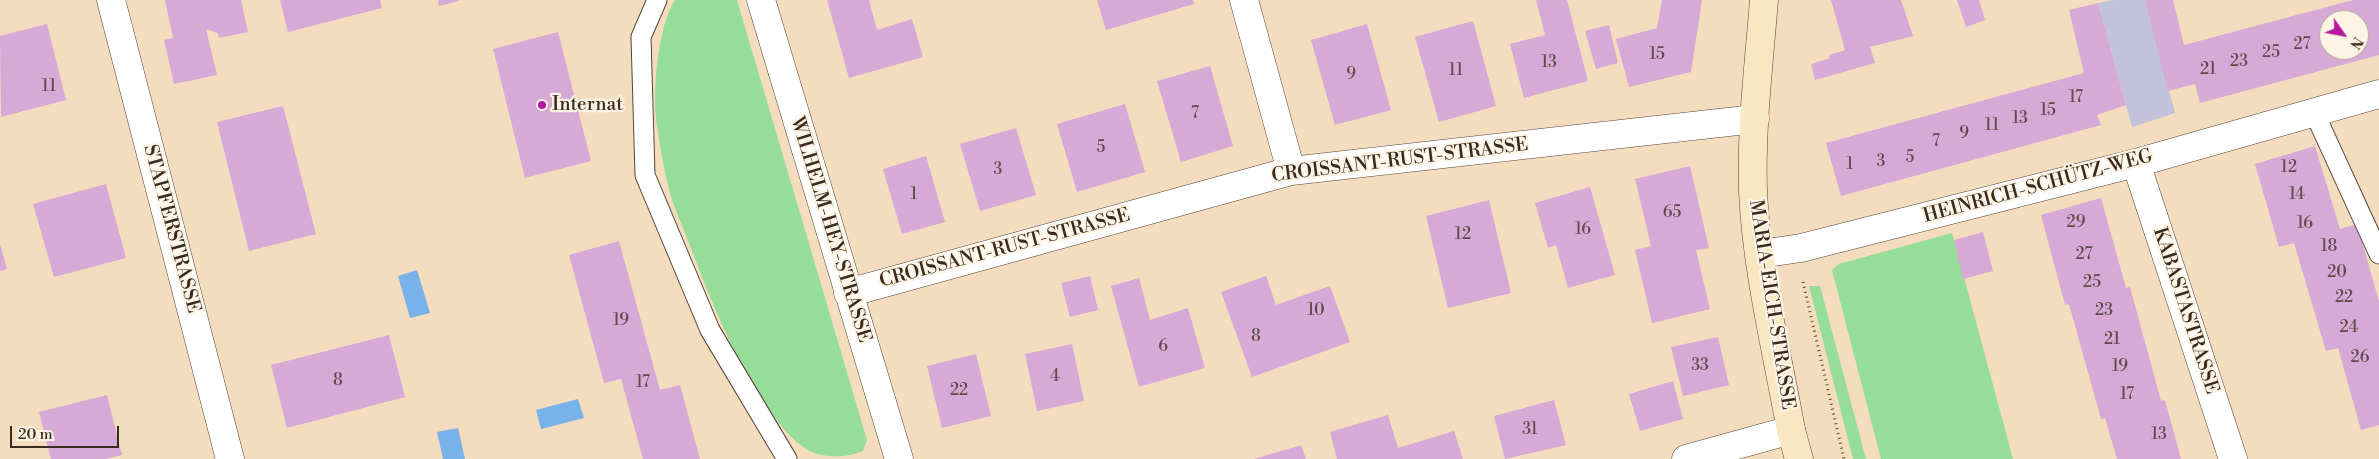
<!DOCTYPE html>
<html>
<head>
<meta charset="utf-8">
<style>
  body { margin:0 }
  #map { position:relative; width:2379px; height:459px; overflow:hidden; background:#f4dcbf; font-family:"Libre Bodoni",serif }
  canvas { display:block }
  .north { position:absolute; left:2319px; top:10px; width:50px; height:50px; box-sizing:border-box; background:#fcf5e5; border:1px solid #afa495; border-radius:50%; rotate:123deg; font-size:14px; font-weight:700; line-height:20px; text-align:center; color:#3b2a1e }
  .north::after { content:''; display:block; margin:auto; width:18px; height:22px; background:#b5179e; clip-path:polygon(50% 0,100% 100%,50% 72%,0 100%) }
  .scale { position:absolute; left:10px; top:426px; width:109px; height:22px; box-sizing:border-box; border:2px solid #3b2a1e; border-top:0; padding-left:6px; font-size:15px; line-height:18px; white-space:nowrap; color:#3b2a1e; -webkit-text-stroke:4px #fcf5e5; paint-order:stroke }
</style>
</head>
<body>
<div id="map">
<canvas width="2379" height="459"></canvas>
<div class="north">N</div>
<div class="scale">20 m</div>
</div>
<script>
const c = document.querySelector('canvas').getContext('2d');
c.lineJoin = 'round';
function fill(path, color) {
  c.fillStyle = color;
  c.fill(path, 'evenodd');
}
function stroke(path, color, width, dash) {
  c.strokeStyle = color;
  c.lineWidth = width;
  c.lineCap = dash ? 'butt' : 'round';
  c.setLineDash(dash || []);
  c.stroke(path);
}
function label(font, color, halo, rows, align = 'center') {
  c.font = font + ' "Libre Bodoni",serif';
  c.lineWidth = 4.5;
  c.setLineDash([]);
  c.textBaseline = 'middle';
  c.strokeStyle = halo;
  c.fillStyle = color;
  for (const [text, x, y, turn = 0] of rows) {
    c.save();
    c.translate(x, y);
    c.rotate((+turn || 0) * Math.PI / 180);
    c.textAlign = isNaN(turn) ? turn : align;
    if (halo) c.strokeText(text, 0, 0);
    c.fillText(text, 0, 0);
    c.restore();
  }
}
fill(new Path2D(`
  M2113 0H2145L2175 113 2132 127 2098 3Z`), '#c2c2dc');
fill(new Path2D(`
  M675 0H737L867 440 863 451C845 459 818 459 802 446 752 407 713 305 690 246 684 229 675 211 670 193 664 170 659 142 656 118 653 87 658 26 675 0Z
  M1952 233 2013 459H1881L1832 270 1839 264Z
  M1809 286H1820L1866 459H1853Z`), '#95dd98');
fill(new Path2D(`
  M417 270 430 313 410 318 398 276Z
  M578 399 584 418 541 429 536 410Z
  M458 428 465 459H443L437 432Z`), '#79b1e9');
fill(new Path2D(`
  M165 0H241L248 32 219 38 218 33 206 29 217 75 174 84 164 40 173 38Z
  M280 0H380L382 8 288 32Z
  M438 0H459V1L439 6Z
  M827 0H869L877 30 912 19 923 57 849 78Z
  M1097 0H1193L1194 4 1106 30Z
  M1536 0H1567L1588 81 1524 98 1510 44 1545 35Z
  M1662 0H1702L1691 72 1629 87 1616 39 1657 28Z
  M1831 0H1901L1913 36 1870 47 1875 63 1815 80 1811 64 1830 58 1829 55 1845 50Z
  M1957 0H1979L1985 20 1966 27Z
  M2145 0H2173L2184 45 2353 0H2379V55L2200 103 2195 84 2168 91ZM2329 20H2359V50H2329Z
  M2098 3 2126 105 2097 115 2101 125 1841 196 1826 143 2084 73 2069 10Z
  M1473 21 1496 106 1439 122 1415 37Z
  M47 24 66 100 1 117 0 36Z
  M1367 24 1391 110 1335 125 1311 40Z
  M1609 25 1618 63 1596 69 1585 31Z
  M558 32 591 161 525 178 493 49Z
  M1210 66 1233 146 1181 162 1157 81Z
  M1125 104 1145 172 1077 192 1057 124Z
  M283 106 316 234 249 251 217 122Z
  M1016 128 1036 195 980 211 960 144Z
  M2315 146 2340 229 2357 224 2379 301V425L2361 430 2338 348 2326 351 2294 243 2279 247 2255 164Z
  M926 156 945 222 902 234 883 169Z
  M1690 166 1709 248 1696 250 1710 309 1652 323 1635 250 1651 246 1635 179Z
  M106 184 126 258 54 277 33 204Z
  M1590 187 1615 275 1568 288 1556 245 1548 248 1535 203Z
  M2101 198 2126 288 2130 287 2161 401 2165 400 2181 459H2117L2105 418 2101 419 2069 304 2065 305 2041 215Z
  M1489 200 1511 293 1448 308 1426 216Z
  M1983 232 1993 271 1963 279 1954 240Z
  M619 241 660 390 680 385 700 459H643L621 379 604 383 569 255Z
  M0 244 7 269 0 271Z
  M1090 276 1098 310 1070 317 1061 283Z
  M1266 276 1276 305 1330 286 1350 342 1252 377 1221 292Z
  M1139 278 1150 320 1188 308 1205 368 1139 387 1111 286Z
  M389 335 405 397 287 428 271 365Z
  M1718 337 1729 385 1683 396 1671 347Z
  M1072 344 1084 401 1037 411 1025 354Z
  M976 354 991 416 942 428 927 366Z
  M1673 381 1683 419 1640 431 1629 394Z
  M107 395 122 455 105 459H51L39 412Z
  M1554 400 1566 445 1505 459 1494 416Z
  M1388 415 1398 448 1454 431 1463 459H1337L1330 432Z
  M1301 445 1306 459H1254Z`), '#d7a9d6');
const lane = new Path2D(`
  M657 0 641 37 645 175 710 330 787 459
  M2314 112 2379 254`);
const street = new Path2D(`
  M111 0 230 459
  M761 0 899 459
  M1244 0 1291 171
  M2136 163 2233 459
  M1760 254 1801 248 2136 163 2379 94
  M848 293 1291 171 1755 119
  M1686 459 1791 430`);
const secondary = new Path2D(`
  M1764 0C1759 63 1751 127 1753 190 1756 267 1777 353 1791 430L1799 459`);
stroke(lane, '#574536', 21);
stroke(street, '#574536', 29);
stroke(secondary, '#574536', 29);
stroke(new Path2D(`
  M1803 282 1844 459`), '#574536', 3, [1, 4]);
stroke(lane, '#fff', 19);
stroke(street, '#fff', 28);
stroke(secondary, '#f9e7c3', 28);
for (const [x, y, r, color] of [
  [542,105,5,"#b5179e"]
]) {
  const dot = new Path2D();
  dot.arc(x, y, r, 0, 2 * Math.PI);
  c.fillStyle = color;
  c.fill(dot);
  stroke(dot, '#fcf5e5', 2);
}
label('16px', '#624a4c', null, [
  ["27",2302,45],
  ["25",2271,53],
  ["15",1657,55],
  ["23",2239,62],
  ["13",1549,63],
  ["21",2208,70],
  ["11",1456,71],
  ["9",1351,75],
  ["11",49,87],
  ["17",2076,98],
  ["15",2048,111],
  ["7",1195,114],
  ["13",2020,119],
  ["11",1992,126],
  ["9",1964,134],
  ["7",1936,142],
  ["5",1101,148],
  ["5",1910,158],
  ["3",1881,162],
  ["1",1850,165],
  ["12",2289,168],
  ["3",998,170],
  ["1",914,195],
  ["14",2297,195],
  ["65",1672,213],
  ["29",2076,223],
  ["16",2305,224],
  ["16",1583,230],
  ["12",1463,235],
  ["18",2329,247],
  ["27",2084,255],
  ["20",2337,273],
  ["25",2092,283],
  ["22",2344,298],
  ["10",1316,311],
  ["23",2104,311],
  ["19",621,321],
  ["24",2349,328],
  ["8",1256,337],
  ["21",2112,340],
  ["6",1163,347],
  ["26",2360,358],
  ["33",1700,366],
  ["19",2120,367],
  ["4",1055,377],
  ["8",338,381],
  ["17",643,383],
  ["22",959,391],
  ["17",2127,395],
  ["31",1530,430],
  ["13",2159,435]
]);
label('19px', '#3b2a1e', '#fcf5e5', [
  ["Internat",552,105]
], 'left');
label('19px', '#3b2a1e', '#fcf5e5', [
  ["CROISSANT-RUST-STRASSE",1400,161,-7],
  ["HEINRICH-SCHÜTZ-WEG",2038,187,-15],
  ["STAPFERSTRASSE",171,229,75],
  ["WILHELM-HEY-STRASSE",830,230,73],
  ["CROISSANT-RUST-STRASSE",1005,249,-15],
  ["MARIA-EICH-STRASSE",1771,305,81],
  ["KABASTASTRASSE",2185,311,72]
]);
</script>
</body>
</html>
